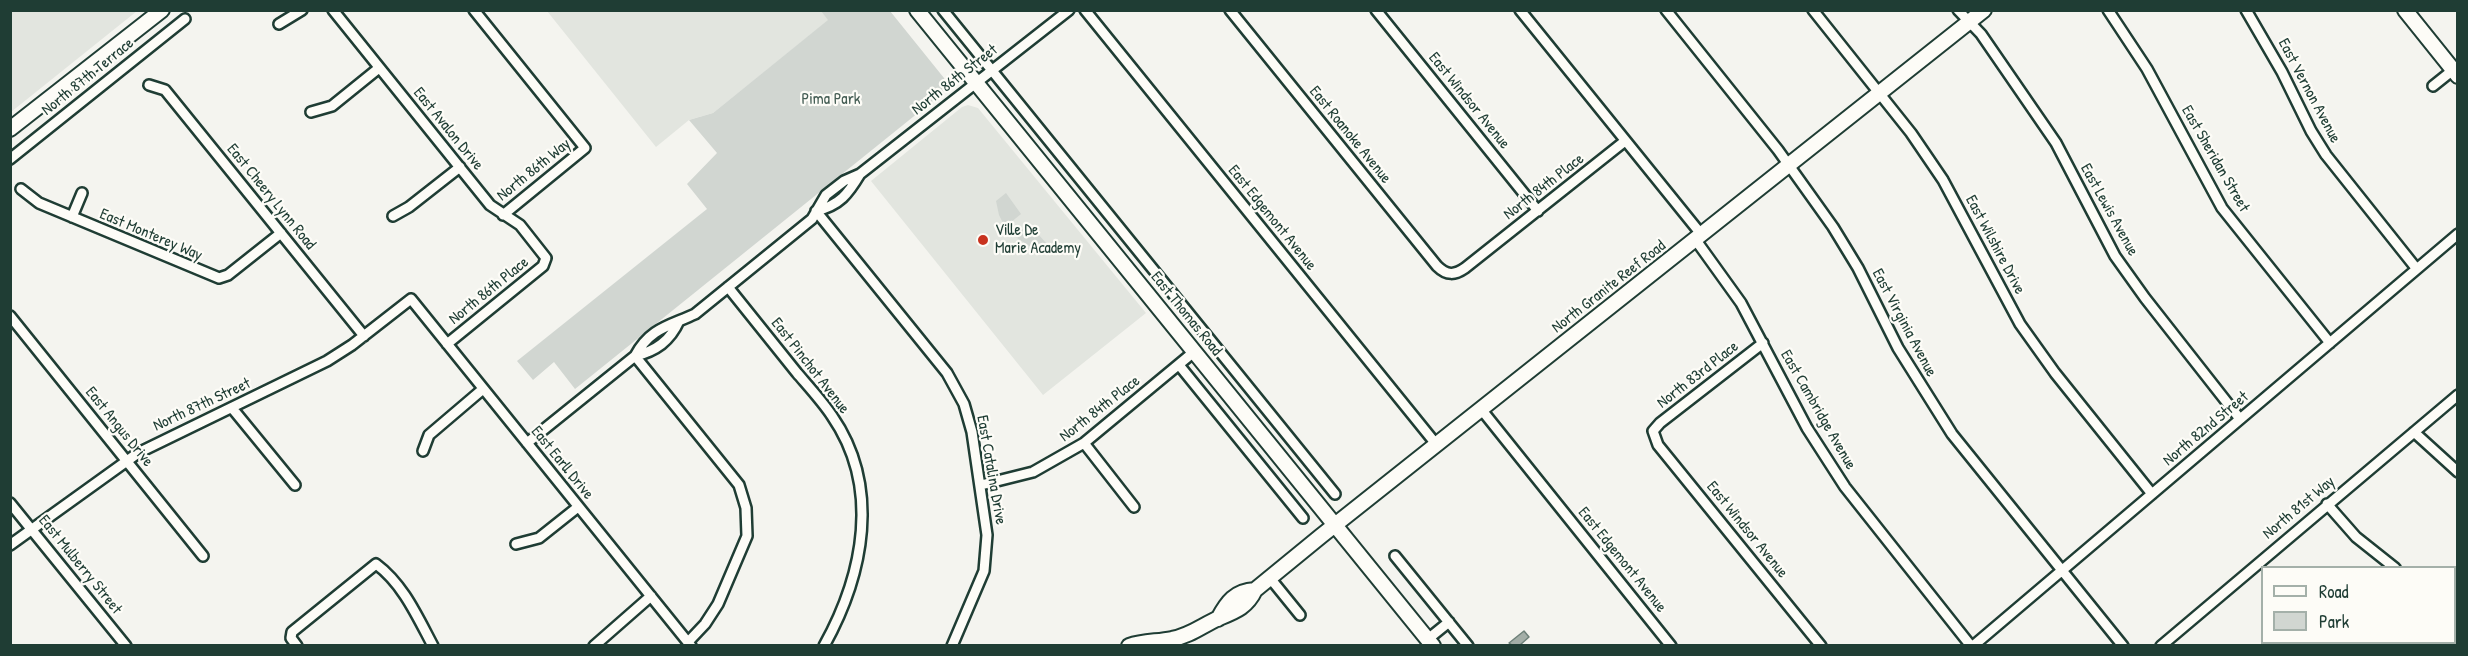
<!DOCTYPE html>
<html>
<head>
<meta charset="utf-8">
<style>
  body { margin:0 }
  #map { position:relative; width:2468px; height:656px; overflow:hidden; background:#f4f4ef; font-family:"Patrick Hand",sans-serif }
  canvas { display:block }
  .frame { position:absolute; inset:0; border:12px solid #1f3d34; pointer-events:none }
  .legend { position:absolute; left:2261px; top:566px; width:195px; height:78px; box-sizing:border-box; background:#fdfcf7; border:2px solid #a4b0a9; margin:0; padding:8px 10px; list-style:none; font-size:18px; color:#1f3d34 }
  .legend li { display:flex; align-items:center; gap:12px; height:30px }
  .legend b { width:30px; border:2px solid #a4b0a9 }
</style>
</head>
<body>
<div id="map">
<canvas width="2468" height="656"></canvas>
<div class="frame"></div>
<ul class="legend">
<li><b style="height:8px;background:#fdfcf7"></b>Road</li>
<li><b style="height:16px;background:#d1d6d1"></b>Park</li>
</ul>
</div>
<script>
const c = document.querySelector('canvas').getContext('2d');
c.lineJoin = 'round';
function fill(path, color) {
  c.fillStyle = color;
  c.fill(path, 'evenodd');
}
function stroke(path, color, width, dash) {
  c.strokeStyle = color;
  c.lineWidth = width;
  c.lineCap = dash ? 'butt' : 'round';
  c.setLineDash(dash || []);
  c.stroke(path);
}
function label(font, color, halo, rows, align = 'center') {
  c.font = font + ' "Patrick Hand",sans-serif';
  c.lineWidth = 4.5;
  c.setLineDash([]);
  c.textBaseline = 'middle';
  c.strokeStyle = halo;
  c.fillStyle = color;
  for (const [text, x, y, turn = 0] of rows) {
    c.save();
    c.translate(x, y);
    c.rotate((+turn || 0) * Math.PI / 180);
    c.textAlign = isNaN(turn) ? turn : align;
    if (halo) c.strokeText(text, 0, 0);
    c.fillText(text, 0, 0);
    c.restore();
  }
}
fill(new Path2D(`
  M11 10H137V11L11 112Z
  M821 10 829 20 713 113 689 120 656 147 547 11Z
  M968 105 978 108 1146 313 1043 395 871 181 962 107Z`), '#e2e5df');
fill(new Path2D(`
  M821 11H890L944 78 946 86 944 92 575 389 554 362 533 380 517 361 707 209 687 184 717 153 689 120 713 113 828 20Z
  M1006 193 1021 214 1005 227 999 215 996 201Z
  M1029 224 1046 243 1037 251 1014 236Z`), '#d1d6d1');
const water = new Path2D(`
  M1524 631 1529 637 1520 645H1512L1509 643Z`);
fill(water, '#a3aea7');
stroke(water, '#6e8179', 1.5);
const street = new Path2D(`
  M333 10 490 205 520 225 546 258 543 266 447 344
  M474 10 585 148 503 215
  M943 10 1335 494
  M1085 10 1436 444
  M1230 10 1437 266C1447 276 1455 275 1465 268L1625 141
  M1376 10 1538 211
  M1520 10 1701 234
  M1666 10 1778 150 1833 227 1858 268 1898 348 1952 434 2123 646
  M1813 10 1911 133 1943 180 2020 324 2055 373 2152 494
  M1958 10 1981 34 2056 143 2115 256 2145 298 2240 419
  M2108 10 2147 69 2222 208 2330 343
  M2246 10 2282 72 2311 131 2326 155 2416 268
  M279 24 302 10
  M149 85 165 90 364 336
  M2433 86 2453 70
  M311 112 332 106 379 68
  M10 159 185 19
  M21 189 39 203 219 278 228 275 281 233
  M816 211 947 373 964 404 972 432 987 535 984 571 952 646
  M816 211C840 205 848 194 860 174
  M393 216 409 207 460 167
  M72 217 82 193
  M1695 239 1741 303 1807 428 1845 487 1971 646
  M728 287C751 316 774 344 797 373 809 387 822 401 832 416 881 487 864 574 824 646
  M10 316 203 556
  M1763 343 1660 423 1653 431 1658 445 1821 646
  M635 356 739 485 746 508 747 536 718 604 705 624 688 642
  M635 356C656 351 670 341 679 321
  M1179 365 1303 518
  M232 408 295 485
  M1481 409 1671 646
  M2414 432 2458 472
  M527 443 635 356C650 328 669 326 695 314L812 219 826 195 844 181 860 174 1069 10
  M1084 443 1134 507
  M423 451 429 435 483 389
  M981 485 1033 472 1084 443 1195 351
  M10 503 126 646
  M2327 504 2356 537 2395 568
  M516 544 539 538 578 507
  M10 545 138 453 327 361 352 345 411 299 691 646
  M1395 556 1468 646
  M1270 578 1300 615
  M2454 619 2458 622
  M1428 639 1449 622
  M297 646 291 638 292 632 376 564C403 584 417 616 433 646
  M594 646 651 596
  M1973 646 2458 234
  M2161 646 2458 395`);
const secondary = new Path2D(`
  M917 10 1433 646
  M2405 10 2458 76
  M10 129 162 10
  M1218 619C1227 602 1235 591 1255 590
  M1129 646C1143 641 1157 642 1172 639 1190 636 1203 625 1219 618 1236 611 1247 607 1255 590L1321 536 1984 10`);
stroke(street, '#1f3d34', 14);
stroke(secondary, '#1f3d34', 18);
stroke(street, '#fdfcf7', 9);
stroke(secondary, '#fdfcf7', 14);
for (const [x, y, r, color] of [
  [983,240,6,"#c8321e"]
]) {
  const dot = new Path2D();
  dot.arc(x, y, r, 0, 2 * Math.PI);
  c.fillStyle = color;
  c.fill(dot);
  stroke(dot, '#fdfcf7', 2);
}
label('16px', '#1f3d34', '#fdfcf7', [
  ["North 87th Terrace",88,77,-39],
  ["North 86th Street",955,80,-38],
  ["East Vernon Avenue",2309,91,62],
  ["East Windsor Avenue",1469,101,51],
  ["East Avalon Drive",448,129,51],
  ["East Roanoke Avenue",1350,135,51],
  ["East Sheridan Street",2215,159,60],
  ["North 86th Way",534,170,-39],
  ["North 84th Place",1544,187,-38],
  ["East Cheery Lynn Road",271,197,51],
  ["East Lewis Avenue",2109,210,61],
  ["East Edgemont Avenue",1272,218,51],
  ["East Monterey Way",151,235,23],
  ["East Wilshire Drive",1995,245,62],
  ["North Granite Reef Road",1609,287,-38],
  ["North 86th Place",489,291,-39],
  ["East Thomas Road",1186,314,51],
  ["East Virginia Avenue",1904,323,62],
  ["East Pinchot Avenue",810,366,52],
  ["North 83rd Place",1698,375,-38],
  ["North 87th Street",202,405,-25],
  ["North 84th Place",1100,409,-38],
  ["East Cambridge Avenue",1818,410,60],
  ["East Angus Drive",119,427,51],
  ["North 82nd Street",2206,429,-40],
  ["East Earll Drive",562,463,51],
  ["East Catalina Drive",991,470,80],
  ["North 81st Way",2299,508,-40],
  ["East Windsor Avenue",1747,530,51],
  ["East Edgemont Avenue",1622,560,51],
  ["East Mulberry Street",80,565,51]
]);
label('16px', '#435c53', '#fdfcf7', [
  ["Pima Park",831,100]
]);
label('16px', '#1f3d34', '#fdfcf7', [
  ["Ville De",995,231],
  ["Marie Academy",995,249]
], 'left');
</script>
</body>
</html>
